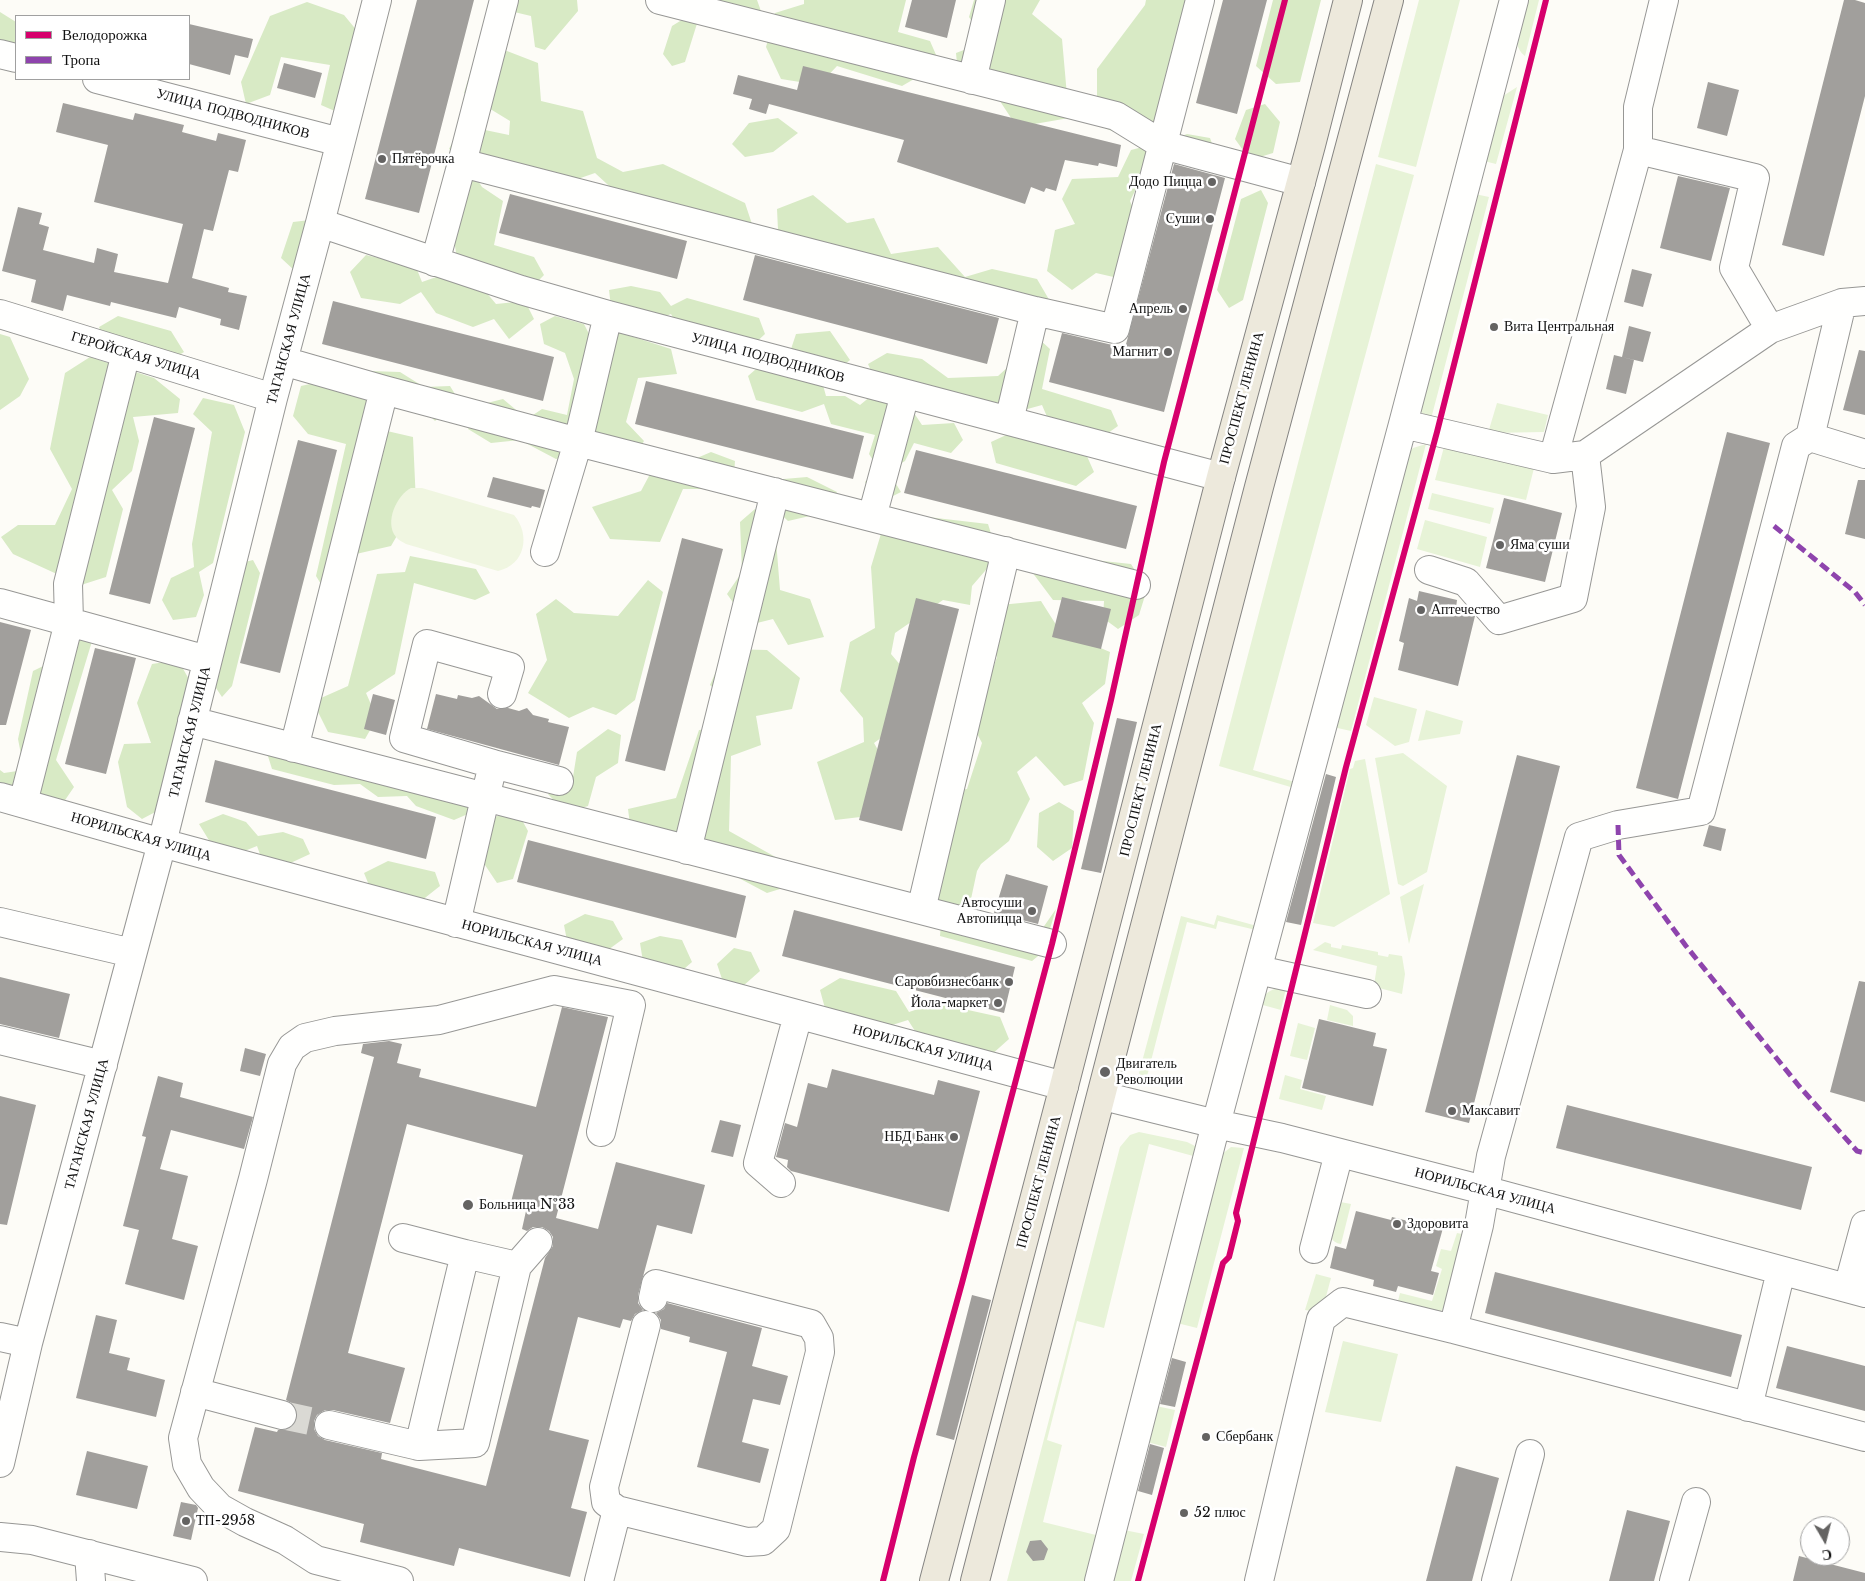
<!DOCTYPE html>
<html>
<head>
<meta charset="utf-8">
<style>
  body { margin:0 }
  #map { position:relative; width:1865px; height:1581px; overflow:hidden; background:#fdfcf7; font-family:"Libre Baskerville",serif }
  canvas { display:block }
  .legend { position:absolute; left:15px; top:15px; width:175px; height:65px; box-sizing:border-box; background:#fff; border:1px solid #a0a0a0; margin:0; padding:6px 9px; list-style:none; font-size:15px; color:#111 }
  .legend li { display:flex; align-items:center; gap:10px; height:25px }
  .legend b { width:25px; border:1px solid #a0a0a0 }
  .north { position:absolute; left:1800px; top:1516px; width:50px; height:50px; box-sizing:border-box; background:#fff; border:1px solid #a0a0a0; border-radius:50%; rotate:172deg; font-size:14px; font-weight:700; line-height:20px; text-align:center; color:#111 }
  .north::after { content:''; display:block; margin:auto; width:18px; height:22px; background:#646362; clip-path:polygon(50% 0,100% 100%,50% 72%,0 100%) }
</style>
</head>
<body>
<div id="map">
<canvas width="1865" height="1581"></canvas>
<ul class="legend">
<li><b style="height:6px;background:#d6006c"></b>Велодорожка</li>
<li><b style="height:6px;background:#8e44ad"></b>Тропа</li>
</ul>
<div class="north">С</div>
</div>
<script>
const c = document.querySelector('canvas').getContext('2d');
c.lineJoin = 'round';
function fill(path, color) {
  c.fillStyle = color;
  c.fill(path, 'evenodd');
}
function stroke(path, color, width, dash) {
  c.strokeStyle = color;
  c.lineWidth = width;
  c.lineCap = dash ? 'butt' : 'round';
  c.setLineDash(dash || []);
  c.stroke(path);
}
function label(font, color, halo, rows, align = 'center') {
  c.font = font + ' "Libre Baskerville",serif';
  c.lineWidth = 5;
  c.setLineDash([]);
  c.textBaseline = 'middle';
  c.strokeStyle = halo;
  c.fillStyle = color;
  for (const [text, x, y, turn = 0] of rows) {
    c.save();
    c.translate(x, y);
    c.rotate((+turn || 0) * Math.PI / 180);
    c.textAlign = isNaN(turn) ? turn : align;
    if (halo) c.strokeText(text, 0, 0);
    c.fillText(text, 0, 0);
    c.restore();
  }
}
fill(new Path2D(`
  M1419 0H1460L1416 167 1378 157Z
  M1526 0H1539L1525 56C1508 43 1522 17 1526 0Z
  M1517 87 1496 164 1484 161 1503 96Z
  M1376 164 1414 175 1253 770 1295 782 1294 788 1219 766Z
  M1475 194 1489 197 1431 419 1421 412 1420 406Z
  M1497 403 1548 415 1544 432 1488 433Z
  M1426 444 1351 731 1333 727 1407 454 1413 448Z
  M1444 447 1534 468 1526 500 1435 480Z
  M1432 493 1494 508 1490 524 1428 509Z
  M1425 520 1487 537 1480 567 1417 549Z
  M1374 697 1417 709 1409 742 1395 746 1366 725Z
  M1426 710 1463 721 1460 734 1418 741Z
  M1403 753 1447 786 1427 872 1403 886 1398 884 1375 758Z
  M1365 759 1390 894 1334 927 1313 923 1350 769 1353 768 1355 761Z
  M1424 884 1409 944 1400 897Z
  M1217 915 1257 926 1256 930 1218 921 1216 929 1187 922 1145 1084 1139 1073 1181 916 1214 925Z
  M1325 942 1331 944V947L1341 949 1342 945 1378 952V955L1388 957 1389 954 1402 956 1405 974 1402 994 1379 988 1374 985 1377 966 1313 950Z
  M1277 988H1286L1281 1010 1259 1004C1263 995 1268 991 1277 988Z
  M1330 1005 1347 1010 1353 1016V1026L1327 1020Z
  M1298 1023 1315 1028 1307 1060 1290 1056Z
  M1285 1075 1302 1080 1300 1089 1326 1096 1322 1110 1279 1099Z
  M1139 1132 1187 1142 1195 1146 1197 1157 1149 1144 1104 1328 1077 1321 1047 1440 1062 1445 1043 1522 1100 1536 1088 1581H1007L1120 1147 1130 1135Z
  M1231 1147 1244 1148 1197 1328 1177 1323 1221 1155Z
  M1335 1201 1351 1204 1341 1244C1321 1241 1332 1214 1335 1201Z
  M1457 1233 1467 1235 1445 1307 1439 1313 1397 1305 1400 1293 1432 1301 1442 1269 1436 1266 1441 1249 1451 1251Z
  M1316 1274 1331 1278 1324 1304 1312 1311 1305 1310Z
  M1343 1341 1398 1354 1381 1422 1325 1412Z
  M1156 1406 1175 1410 1166 1447 1147 1442Z
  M1124 1530 1144 1534 1131 1581H1111Z`), '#e7f3d7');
fill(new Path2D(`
  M491 0H577L578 11 545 50 535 47 531 16 493 7Z
  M685 0H757L762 14H700L685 62 672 66 663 54 672 26 685 18Z
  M804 0H906L898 32 930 41 940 64 902 86 837 66 819 85 781 79 766 47 775 13 804 4Z
  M974 0H1040L1032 14 1062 39 1069 118 1017 127 992 89 959 85 956 53 985 42 969 17Z
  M1146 0H1211L1160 120 1127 137 1097 125V69L1145 5Z
  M1273 0H1321L1300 82 1276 84 1256 66Z
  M307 2 344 15 358 32 337 112 321 105 330 65 281 57 270 95 246 104 241 82 270 16Z
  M0 12 16 22V55L0 50Z
  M507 51 538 63 541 101 583 111 597 158 623 172 663 164 745 203 752 224 734 228 619 195 595 173 566 183 471 160 449 149 461 125 509 135 510 121 464 93 474 60Z
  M1265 104 1280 122 1273 153 1250 160 1235 139 1246 110Z
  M778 118 798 133 773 152 745 157 732 144 749 123Z
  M1187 134 1210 138 1220 166 1173 154 1141 179 1130 201 1144 235 1131 281 1096 273 1072 290 1047 271 1055 230 1075 224 1062 199 1072 179 1118 177 1131 150 1174 139Z
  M470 168 482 187 503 201 494 245 534 257 544 275 533 286 458 265 455 246 433 219 446 199 444 174Z
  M1261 190 1268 203 1243 300 1229 308 1217 290 1241 199Z
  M813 195 847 223 874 218 891 254 938 247 965 277 992 269 1037 279 1054 308 779 251 777 209Z
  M310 220 295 271 281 258 293 222Z
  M366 255 416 267 422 282 442 275 480 285 496 304 525 301 534 319 509 339 494 319 473 327 436 313 421 292 400 304 361 298 350 272Z
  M631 286 660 292 671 306 687 298 759 318 765 334 751 347 678 327 671 314 654 321 611 307 609 290Z
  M118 316 171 331 184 352 169 361 104 342 99 327Z
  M555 316 584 324 593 342 618 332 671 349 677 374 638 378 626 422 644 441 632 460 590 450 556 459 520 440 491 443 468 429 479 405 503 399 527 419 542 409 567 415 574 379 565 353 544 344 540 324Z
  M830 331 850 360 837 371 790 352 796 334Z
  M0 334 10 337 29 379 20 396 0 410Z
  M1039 339 1050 349 1042 389 1111 410 1118 426 1101 438 1051 426 1042 405 1002 416 876 382 868 364 887 353 922 359 948 378 998 376Z
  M90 357 154 378 180 399 178 413 133 417 139 441 132 471 112 490 123 509 106 577 81 585 13 554 1 537 18 525H55L72 489 50 449 65 373Z
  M764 362 821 378 826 396H845L860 405 877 391 906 401 922 425 954 423 963 440 951 453 914 443 905 461 888 471 901 492 879 503 865 482 878 468 869 454 875 435 831 424 824 404 802 412 756 400 748 376Z
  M370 371 400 372 424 387 450 386 458 399 435 421 418 404 372 389Z
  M328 380 391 405 387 431 413 437 416 503 391 546 356 554 327 594 316 576 346 444 308 434 293 416 301 386Z
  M203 398 234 405 245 432 213 563 199 572 204 595 196 617 173 620 162 600 171 578 194 567 192 544 212 432 193 414Z
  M1017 430 1082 445 1094 472 1076 486 996 463 991 442Z
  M711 452 735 461 733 489H683L660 542 610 539 592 507 641 491 658 459 683 464Z
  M807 477 837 492 827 512 788 521 764 498 772 480Z
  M755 509 776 540 780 590 810 599 824 637 788 645 773 619 749 625 727 594 742 572 740 522Z
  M919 516 988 524 998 556 972 586 970 605 943 600 895 633 891 654 908 674 893 729 874 743 895 780 886 814 835 820 817 762 864 742 863 718 840 691 850 642 875 628 871 567 883 527Z
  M410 556 476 569 490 593 475 600 414 583 395 674 366 693 377 718 365 739 328 732 318 712 321 698 348 686 377 574 405 572Z
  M1056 556 1131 564 1147 589 1139 615 1118 629 1103 618 1104 601 1053 600 1032 572Z
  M253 560 260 573 232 686 222 697 210 679 237 564Z
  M648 580 663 592 635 700 616 715 593 707 569 718 528 693 547 660 536 614 556 599 574 613 618 616Z
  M1041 601 1060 631 1110 652 1105 684 1082 703 1094 723 1083 780 1064 786 1036 756 1017 772 1030 799 1009 841 981 864 977 871 968 913 1040 932 1056 909 1043 952 1032 961 940 936 942 911 921 889 945 853 925 829 936 793 967 789 982 743 971 722 982 700 997 657 975 628 1000 605Z
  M45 625 93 638 56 760 74 787 61 806 0 796V770L4 773 24 770 18 739 33 671 66 655Z
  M726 649 767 650 800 678 792 709 756 716 761 745 731 756 729 831 788 864 793 885 767 893 701 858 633 848 628 809 676 798 699 730 729 727 737 709 710 685Z
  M178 660 190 681 161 809 142 819 127 807 118 762 124 744 151 743 137 703 152 664Z
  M608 729 621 735 618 763 596 777 588 806 566 813 548 794 573 777 577 752Z
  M267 753 385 776 408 792 445 780 477 810 454 820 416 806 407 796 378 797 360 784 334 785 272 769Z
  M1059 802 1074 811 1072 848 1053 861 1037 847 1039 813Z
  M517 811 528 831 513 879 497 883 483 862 494 817Z
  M223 814 246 822 258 836 283 832 303 839 310 854 284 866 262 860 257 846 237 854 215 850 199 824Z
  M388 861 435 872 440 886 416 905 373 895 364 873Z
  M585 914 613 921 623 939 601 955 568 946 564 925Z
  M660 936 682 940 692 962 677 975 644 968 640 943Z
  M734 948 751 952 760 971 743 986 723 982 717 964Z
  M840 978 896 991 909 1012 936 1003 1000 1017 1009 1039 990 1056 920 1039 908 1020 883 1028 826 1012 820 990Z`), '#d8eac5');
fill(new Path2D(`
  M411 488H422L514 515C531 535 525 565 498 571L406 544C403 542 398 540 396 537 384 522 397 495 411 488Z`), '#f0f6e1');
fill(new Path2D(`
  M417 0H474L419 213 365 199Z
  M912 0H956L947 38 905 27Z
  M1223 0H1267L1237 114 1196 103Z
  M1844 0H1855L1865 3V96L1824 256 1782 245Z
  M189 24 253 39 248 58 235 55 230 75 189 64Z
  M284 63 322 73 315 98 277 88Z
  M803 66 1121 145 1117 167 1099 163 1098 166 1065 160 1056 191 1046 188 1044 192 1031 187 1025 204 897 162 904 140 769 104 766 114 749 109 752 99 733 94 738 75 797 90Z
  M1708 82 1739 90 1727 136 1697 128Z
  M63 103 133 120 135 113 184 125 182 132 216 141 218 133 246 140 238 172 229 170 213 231 204 229 192 278 229 288 228 292 247 296 239 330 220 325 221 319 179 307 176 318 111 302 110 306 67 295 63 311 31 302 36 280 2 271 18 207 42 213 39 224 49 227 43 250 94 263 97 248 118 254 114 272 168 283 183 224 94 202 108 145 56 132Z
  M1174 164 1225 178 1164 412 1049 382 1062 333 1125 348Z
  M1678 176 1730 188 1711 261 1660 248Z
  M510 194 687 241 677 279 499 233Z
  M755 255 999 318 987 364 743 300Z
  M1632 269 1652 274 1643 307 1624 302Z
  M333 301 554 357 543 401 322 344Z
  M1629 326 1651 332 1643 362 1622 357Z
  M1859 350 1865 351V415L1843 410Z
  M1614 355 1634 360 1626 394 1606 389Z
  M646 381 864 436 853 479 635 424Z
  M154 417 195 428 150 604 109 594Z
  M1727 432 1770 443 1678 799 1636 788Z
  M298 440 337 450 280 673 240 663Z
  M916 450 1137 506 1126 549 904 493Z
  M493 477 545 490 540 508 532 506 531 508 487 497Z
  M1858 480H1865V539L1845 534Z
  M1504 498 1562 513 1545 582 1486 568Z
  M682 538 723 549 665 771 625 761Z
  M1419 591 1457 600 1456 608 1472 613 1475 616 1458 686 1398 670 1404 643 1399 641 1409 598 1417 601Z
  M1062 597 1111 609 1101 649 1052 637Z
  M916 598 959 609 902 831 859 820Z
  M0 622 31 630 6 725H0Z
  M95 648 136 658 106 774 65 764Z
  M373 694 395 700 386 735 364 729Z
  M436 694 457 699 458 695 472 698 479 696 497 709 508 708 519 711 527 708 533 715 549 719 548 722 569 727 559 765 427 729Z
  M1117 718 1137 722 1101 873 1081 869Z
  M1517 755 1560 766 1469 1123 1425 1112Z
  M215 760 436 817 426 859 205 802Z
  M1326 774 1336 777 1301 925 1286 922Z
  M1709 825 1726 829 1721 851 1703 846Z
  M528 840 746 896 736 938 517 882Z
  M1006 874 1048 886 1038 924 994 913Z
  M794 910 1015 967 1004 1013 782 956Z
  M0 977 70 994 59 1038 0 1024Z
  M1859 981 1865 982V1102L1830 1092Z
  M562 1007 608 1017 556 1218 598 1229 616 1162 705 1185 692 1234 657 1225 638 1295V1303L643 1310 635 1314 631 1321 623 1319 620 1328 578 1317 549 1430 589 1440 571 1508 587 1512 570 1577 459 1548 454 1566 360 1542 364 1524 238 1491 255 1427 277 1432 278 1430H286L293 1426 297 1419V1410L293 1404 286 1400 374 1057 361 1053 363 1044 389 1041 402 1044 397 1063 421 1069 419 1077 536 1107ZM407 1124 523 1155 510 1206 526 1211 522 1229 527 1231 533 1227H542L549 1231 553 1237V1246L545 1258 486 1486 381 1459 382 1453 325 1440 318 1436 314 1429V1421L317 1415 325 1410H333L390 1423 405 1368 348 1353Z
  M1319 1019 1376 1033 1373 1046 1387 1049 1373 1106 1302 1088Z
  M245 1048 266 1054 260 1076 240 1071Z
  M832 1069 934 1095 938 1080 980 1091 949 1212 791 1171 787 1167 788 1160 776 1157 785 1123 797 1127 808 1083 827 1088Z
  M158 1076 183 1083 180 1097 253 1117 244 1149 171 1130 160 1169 188 1176 172 1239 198 1246 184 1300 125 1284 139 1230 123 1226 146 1137 142 1136Z
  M0 1096 36 1105 7 1225 0 1224Z
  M1567 1105 1812 1167 1801 1210 1556 1148Z
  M720 1120 741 1125 733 1157 711 1152Z
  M1356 1211 1391 1220 1392 1217 1412 1222V1220L1443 1228 1431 1271 1439 1273 1433 1295 1398 1286 1396 1292 1373 1286 1374 1280 1330 1268 1335 1246 1346 1249Z
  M1495 1272 1742 1335 1731 1377 1485 1313Z
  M972 1295 991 1300 954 1440 936 1435Z
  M667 1303 762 1328 752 1366 788 1376 780 1405 753 1399 742 1442 769 1449 760 1483 697 1467 727 1352 689 1342 690 1337 661 1329V1320L656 1313 664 1309Z
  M96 1315 117 1320 109 1353 130 1358 127 1370 165 1380 156 1417 76 1398Z
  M1787 1346 1865 1366V1411L1776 1388Z
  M1172 1358 1186 1362 1175 1407 1160 1404Z
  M1150 1444 1164 1448 1152 1495 1138 1491Z
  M87 1451 148 1466 137 1509 76 1495Z
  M1456 1466 1499 1478 1472 1581H1426Z
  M181 1502 196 1505 198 1508 191 1540 173 1536Z
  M1627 1510 1670 1521 1654 1581H1609Z
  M1041 1540 1048 1549 1044 1560 1033 1561 1026 1552 1030 1541Z
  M1799 1556 1865 1573V1581H1793Z`), '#a19f9c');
stroke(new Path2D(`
  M282 1415 329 1425`), '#dad9d4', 28, [28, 14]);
const minor = new Path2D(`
  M504 0 462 163 1035 311 1115 329 1200 0
  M660 0 1116 116 1163 145 1301 182
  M0 54 16 58
  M97 79 340 142
  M972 80 991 0
  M1638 150 1755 178 1734 268 1770 329
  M320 223 521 290 608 315 1221 477
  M435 262 462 163
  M0 314 273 398
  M283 361 384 390 578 442 1136 585
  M1009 421 1035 311
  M1403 424 1553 459 1585 455 1770 329 1842 303 1865 301
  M1810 437 1865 454
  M1553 459 1638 150V107L1664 0
  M872 517 905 394
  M545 552 578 442 608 315
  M1429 570 1466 582 1499 620 1573 598 1591 507 1585 455
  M0 603 207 660
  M192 721 1052 944
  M294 748 384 390
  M493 764 559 781
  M0 797 162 843 1064 1086
  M23 803 69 622 68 584 126 353
  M687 850 775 492
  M921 910 1006 551
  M0 922 132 953
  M456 923 493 764 404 738 427 644 510 667 502 694
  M1258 970 1367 994
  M0 1040 103 1065
  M1103 1096 1216 1124 1282 1138 1484 1190 1865 1293
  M781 1183 758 1163 798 1015
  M403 1238 465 1254
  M1314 1249 1339 1153
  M1848 1288 1865 1225
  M646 1325 604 1487 606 1502 617 1510 747 1542 763 1541 776 1529 820 1352 819 1338 811 1324 656 1284 653 1298
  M1453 1329 1479 1225 1491 1156 1579 837 1618 825 1701 811 1796 446 1810 437 1842 303
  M0 1337 28 1343
  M195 1392 282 1415
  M1748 1407 1781 1271
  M329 1425 419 1446 465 1254 517 1266 538 1242
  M419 1446 475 1443 517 1266
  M0 1463 28 1343 162 843 273 398 320 223 377 0
  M0 1537 32 1540 193 1581
  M89 1554 91 1581
  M399 1581 316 1560 285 1540 245 1522 220 1508 201 1488 187 1464 183 1438 253 1179 282 1064 292 1047 305 1038 335 1031 439 1020 554 990 631 1005 601 1132
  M599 1581 617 1510
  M1099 1581 1216 1124 1403 424 1514 0
  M1259 1581 1321 1319 1343 1302 1453 1329 1865 1437
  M1496 1581 1530 1454
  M1674 1581 1696 1502`);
const major = new Path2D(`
  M934 1581 1064 1086 1221 477 1311 145 1348 0
  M975 1581 1259 487 1389 0`);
stroke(minor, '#979795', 30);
stroke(major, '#858482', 30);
stroke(minor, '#fffffe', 28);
stroke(major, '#ede9dc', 28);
stroke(new Path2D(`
  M1774 526 1855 592 1865 605
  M1618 825 1619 855 1686 946 1799 1086 1857 1151 1865 1153`), '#8e44ad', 5, [10, 5]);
stroke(new Path2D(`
  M883 1581 914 1457 962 1283 1052 944 1111 700 1164 462 1285 0
  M1138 1581 1223 1263 1229 1257 1238 1221 1236 1213 1346 767 1437 432 1546 0`), '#d6006c', 6);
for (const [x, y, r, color] of [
  [382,159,5,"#646362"],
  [1212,182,5,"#646362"],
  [1210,219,5,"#646362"],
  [1183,309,5,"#646362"],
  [1494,327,5,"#646362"],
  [1168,352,5,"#646362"],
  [1500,545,5,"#646362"],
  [1421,610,5,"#646362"],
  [1032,911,5,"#646362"],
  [1009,982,5,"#646362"],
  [998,1003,5,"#646362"],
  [1105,1072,6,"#646362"],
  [1452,1111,5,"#646362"],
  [954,1137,5,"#646362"],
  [468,1205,6,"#646362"],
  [1397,1224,5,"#646362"],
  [1206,1437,5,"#646362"],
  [1184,1513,5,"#646362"],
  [186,1521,5,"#646362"]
]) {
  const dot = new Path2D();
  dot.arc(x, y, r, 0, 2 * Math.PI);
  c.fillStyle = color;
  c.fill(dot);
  stroke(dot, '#fff', 2);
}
label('14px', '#111', '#fff', [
  ["УЛИЦА ПОДВОДНИКОВ",233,114,15],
  ["ТАГАНСКАЯ УЛИЦА",289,339,-75],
  ["ГЕРОЙСКАЯ УЛИЦА",136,356,17],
  ["УЛИЦА ПОДВОДНИКОВ",768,358,15],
  ["ПРОСПЕКТ ЛЕНИНА",1242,398,-75],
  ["ТАГАНСКАЯ УЛИЦА",190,732,-76],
  ["ПРОСПЕКТ ЛЕНИНА",1141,790,-76],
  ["НОРИЛЬСКАЯ УЛИЦА",141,837,16],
  ["НОРИЛЬСКАЯ УЛИЦА",532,943,15],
  ["НОРИЛЬСКАЯ УЛИЦА",923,1048,15],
  ["ТАГАНСКАЯ УЛИЦА",87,1124,-75],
  ["ПРОСПЕКТ ЛЕНИНА",1039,1182,-75],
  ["НОРИЛЬСКАЯ УЛИЦА",1485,1191,15]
]);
label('14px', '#111', '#fff', [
  ["Пятёрочка",392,159],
  ["Додо Пицца",1202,182,"right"],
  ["Суши",1200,219,"right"],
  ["Апрель",1173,309,"right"],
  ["Вита Центральная",1504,327],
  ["Магнит",1158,352,"right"],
  ["Яма суши",1510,545],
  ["Аптечество",1431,610],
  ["Автосуши",1022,903,"right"],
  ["Автопицца",1022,919,"right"],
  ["Саровбизнесбанк",999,982,"right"],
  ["Йола-маркет",988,1003,"right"],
  ["Двигатель",1116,1064],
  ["Революции",1116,1080],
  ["Максавит",1462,1111],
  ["НБД Банк",944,1137,"right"],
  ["Больница №33",479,1205],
  ["Здоровита",1407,1224],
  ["Сбербанк",1216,1437],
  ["52 плюс",1194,1513],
  ["ТП-2958",196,1521]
], 'left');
</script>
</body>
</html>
